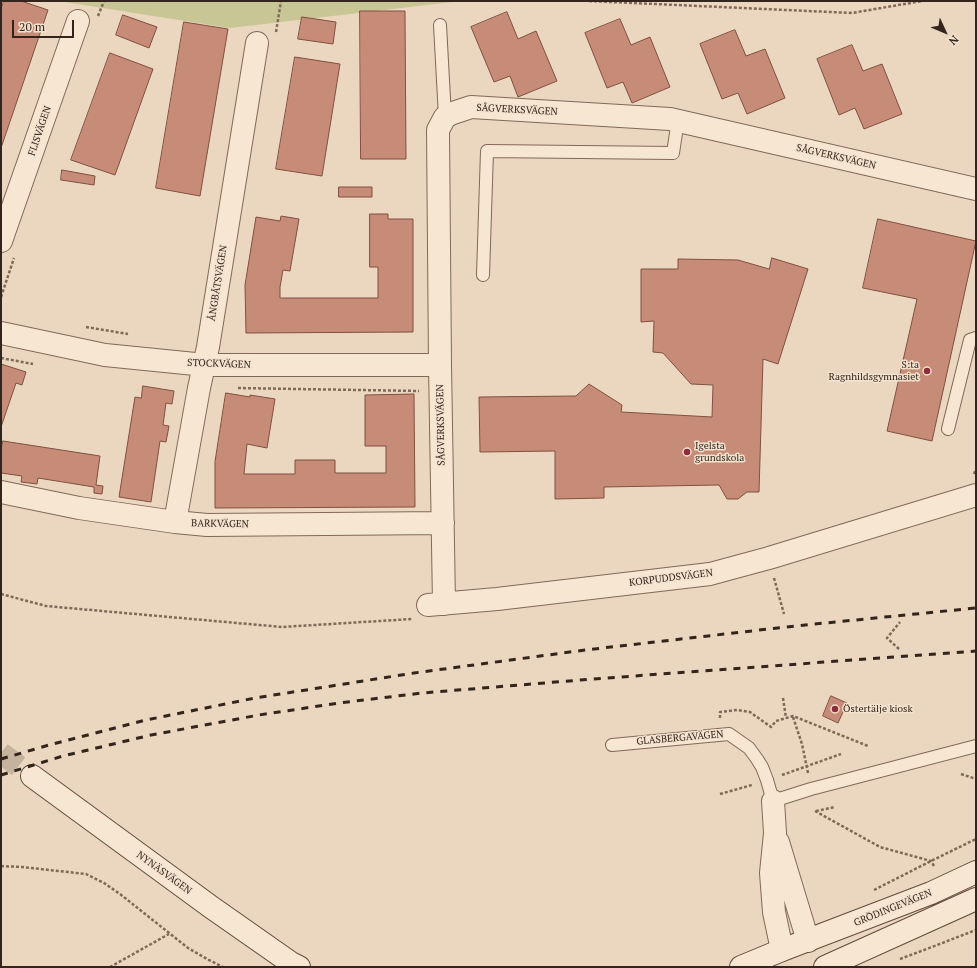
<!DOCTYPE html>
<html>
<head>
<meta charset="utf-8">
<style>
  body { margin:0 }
  #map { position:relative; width:977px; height:968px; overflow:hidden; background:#ebd7bf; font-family:"PT Serif",serif }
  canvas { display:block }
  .frame { position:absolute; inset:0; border:2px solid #33241c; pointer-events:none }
  .north { position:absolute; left:925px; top:12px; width:40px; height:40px; -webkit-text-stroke:3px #f3e2ce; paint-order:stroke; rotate:134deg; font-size:11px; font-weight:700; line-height:16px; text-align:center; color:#33241c }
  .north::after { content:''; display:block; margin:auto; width:14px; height:18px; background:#33241c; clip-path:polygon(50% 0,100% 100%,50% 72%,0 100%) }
  .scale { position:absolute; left:12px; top:20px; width:62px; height:18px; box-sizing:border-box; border:2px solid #33241c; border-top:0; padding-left:5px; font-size:12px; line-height:14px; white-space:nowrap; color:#33241c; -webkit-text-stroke:3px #f3e2ce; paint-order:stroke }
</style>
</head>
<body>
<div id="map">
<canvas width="977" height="968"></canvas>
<div class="frame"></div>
<div class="north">N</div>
<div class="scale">20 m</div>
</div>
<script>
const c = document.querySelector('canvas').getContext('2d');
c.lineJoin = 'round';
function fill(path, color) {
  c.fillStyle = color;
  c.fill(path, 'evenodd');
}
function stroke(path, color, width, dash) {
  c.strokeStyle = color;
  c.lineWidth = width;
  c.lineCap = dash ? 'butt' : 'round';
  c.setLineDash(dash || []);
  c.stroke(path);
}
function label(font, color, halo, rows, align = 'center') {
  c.font = font + ' "PT Serif",serif';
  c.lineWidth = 3;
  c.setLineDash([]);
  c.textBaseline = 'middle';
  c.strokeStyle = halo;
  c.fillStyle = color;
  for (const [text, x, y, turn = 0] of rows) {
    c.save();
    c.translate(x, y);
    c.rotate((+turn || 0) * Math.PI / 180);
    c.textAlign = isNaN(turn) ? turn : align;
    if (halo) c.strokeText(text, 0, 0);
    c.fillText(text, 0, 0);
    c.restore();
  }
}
fill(new Path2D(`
  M58 1H461L230 28Z`), '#c8c694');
const building = new Path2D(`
  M4 1H21L48 10 1 148V9Z
  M360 11H405L406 159H361Z
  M507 12 518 39 536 31 557 81 518 97 510 76 494 82 471 27Z
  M123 15 157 27 149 48 116 35Z
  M302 17 336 22 333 44 298 39Z
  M620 19 631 45 650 37 670 87 632 103 623 82 607 88 585 33Z
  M184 22 228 29 200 196 156 188Z
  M735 30 746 56 765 49 785 98 747 114 738 93 722 99 700 44Z
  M852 45 863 71 882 64 902 114 864 129 855 108 839 115 817 59Z
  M110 53 153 69 115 175 71 160Z
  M295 57 340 64 322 176 276 169Z
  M62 170 95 176 94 185 61 180Z
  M339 187H372V197H339Z
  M370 214H388V219H413V332L246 333 245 285 256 217 280 221 281 216 299 219 290 271 283 270 280 287V298H378V267H370Z
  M878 219 976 241 932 441 887 431 917 299 863 288Z
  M772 258 808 269 778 364 763 359 759 492H747L738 499H727L719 485 604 487V498L555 499V451L480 452 479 397 576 396 589 384 622 405 621 412 712 417 713 385 691 384 663 353 653 352 654 321 641 322V269H678V259L738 260 769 269Z
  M1 364 26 372 22 385 16 383 1 427Z
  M143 386 174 391 172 404 166 403 163 425 169 426 166 442 160 441 151 502 119 497 135 397 141 398Z
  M226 393 250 397V395L275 399 267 448 247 444 244 474H295V460H335V473H386V446H365V395L414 394 415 507 215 508V462Z
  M3 441 100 456 96 485 103 486 102 494 94 493V487L38 478 37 484 21 482 22 476 1 473V451Z
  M831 696 847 703 838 723 823 716Z`);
fill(building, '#c78c77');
stroke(building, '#804f40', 1);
stroke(new Path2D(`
  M1 753 32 776`), '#c6b39e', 22, [22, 11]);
const lane = new Path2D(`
  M440 25 445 117
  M483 275 487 151 673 153 678 120
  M948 429 970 340 976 338
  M612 745 729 734 749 748 757 759 762 767 767 780 773 801 811 789 976 746`);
const street = new Path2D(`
  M1 241 78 21
  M1 333 105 355 205 365H440
  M1 492 79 508 175 522 207 525 443 523
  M175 522 199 388 208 347 257 43
  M444 604 440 365 438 130 445 117 453 113 471 107 670 119 976 189
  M428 605 497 599 710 574 769 558 976 495
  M773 801 775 833 771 873 774 912 782 950
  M778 842 808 941`);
const secondary = new Path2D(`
  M32 776 211 907 291 963 299 967
  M741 967 782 950 931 893 976 872
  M825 967 976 899`);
stroke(lane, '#826859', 14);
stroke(street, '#826859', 24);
stroke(secondary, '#644a3c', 24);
stroke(new Path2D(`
  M589 1 852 13 922 1
  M98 16 104 1
  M276 32 281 1
  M1 297 14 258
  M86 327 128 334
  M1 358 33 364
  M238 388 419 391
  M974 474 976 469
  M774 578 784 614
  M1 594 46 606 282 627 412 619
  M899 649 887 638 900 622
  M783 698 786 718
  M793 717 802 744 808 773
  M720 718V712L737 710 750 712 771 727 776 721 793 716 868 746
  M961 774 976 779
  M782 775 841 754
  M720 794 752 785
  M815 811 880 847 931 861 934 866
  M816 811 835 807
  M1 866 22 867 86 874 104 883 120 894 188 948 207 959 223 967
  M874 890 931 861 976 839
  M900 959 924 950 976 930
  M110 967 169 934`), '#826859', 2.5, [3, 2]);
stroke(lane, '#f6e6d2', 12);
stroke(street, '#f6e6d2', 22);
stroke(secondary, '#f6e6d2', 22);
stroke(new Path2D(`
  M1 759 49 745 146 720 255 698 414 673 585 650 795 626 976 608
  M1 775 63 756 151 735 259 715 339 703 422 693 593 679 976 651`), '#33241c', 3, [7, 7]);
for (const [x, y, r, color] of [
  [927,371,4,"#8e2c3c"],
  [687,452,4,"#8e2c3c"],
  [835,709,4,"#8e2c3c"]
]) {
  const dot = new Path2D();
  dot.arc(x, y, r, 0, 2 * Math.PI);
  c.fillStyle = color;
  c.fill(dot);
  stroke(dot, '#f3e2ce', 1.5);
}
label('10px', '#33241c', '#f3e2ce', [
  ["SÅGVERKSVÄGEN",517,110,3],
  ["FLISVÄGEN",40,131,-71],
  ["SÅGVERKSVÄGEN",836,157,13],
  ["ÅNGBÅTSVÄGEN",218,283,-81],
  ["STOCKVÄGEN",219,364,2],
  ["SÅGVERKSVÄGEN",441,425,-91],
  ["BARKVÄGEN",220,524,1],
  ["KORPUDDSVÄGEN",671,578,-7],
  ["GLASBERGAVÄGEN",680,738,-5],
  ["NYNÄSVÄGEN",164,873,36],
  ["GRÖDINGEVÄGEN",893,908,-22]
]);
label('10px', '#33241c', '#f3e2ce', [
  ["S:ta",919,365,"right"],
  ["Ragnhildsgymnasiet",919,377,"right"],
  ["Igelsta",695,446],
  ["grundskola",695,458],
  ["Östertälje kiosk",843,709]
], 'left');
</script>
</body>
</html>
